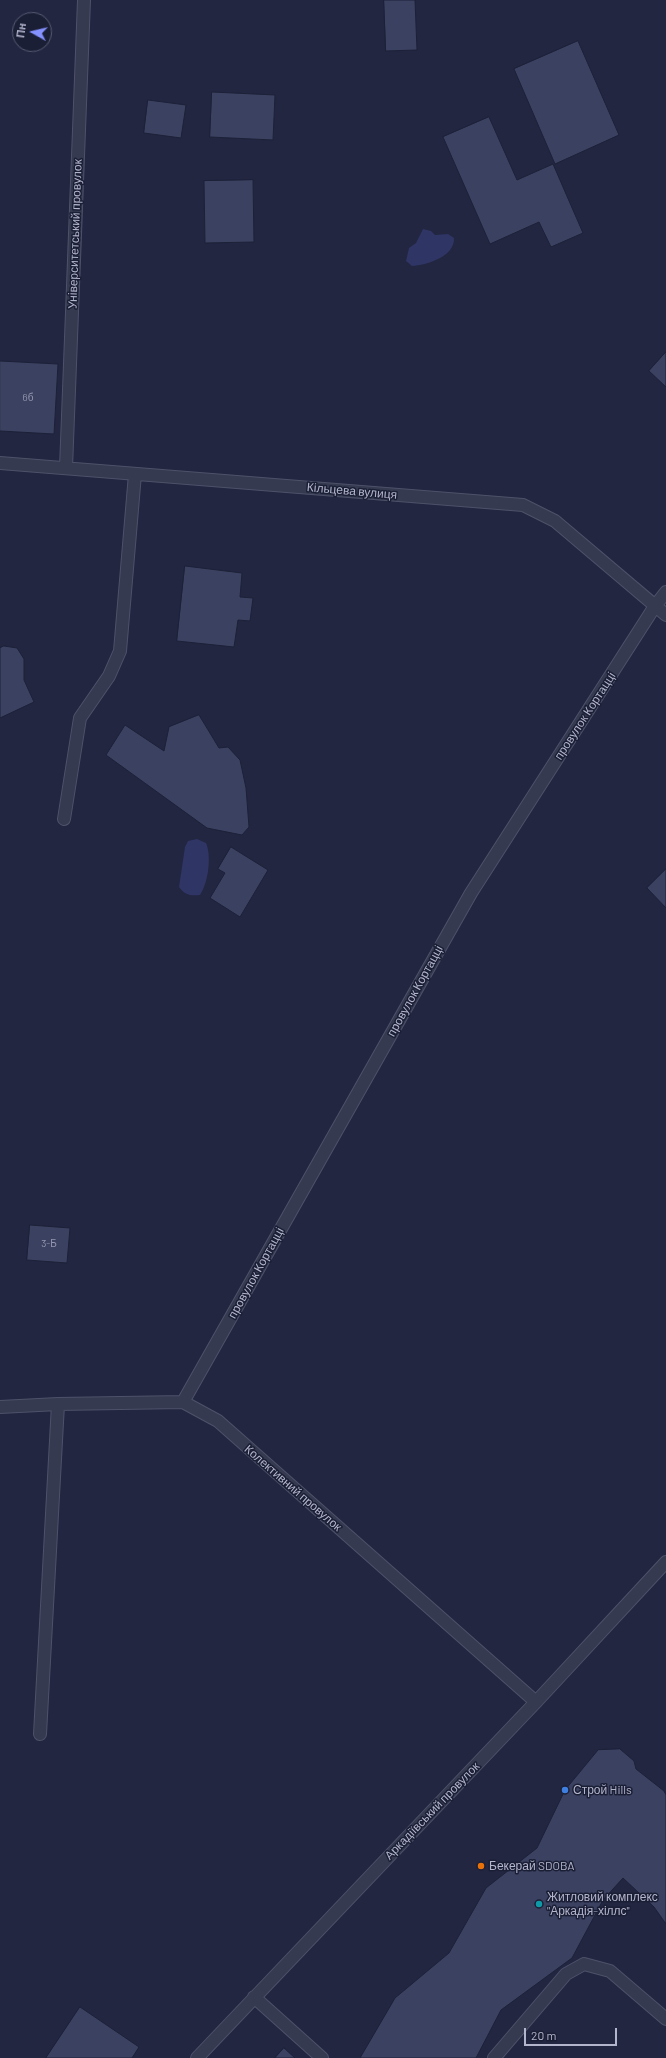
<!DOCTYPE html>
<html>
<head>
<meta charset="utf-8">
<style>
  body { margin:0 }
  #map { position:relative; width:666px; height:2058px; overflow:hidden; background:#222641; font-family:Barlow,sans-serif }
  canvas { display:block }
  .north { position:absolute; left:12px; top:12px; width:40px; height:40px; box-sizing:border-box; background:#1b1f36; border:1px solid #585b72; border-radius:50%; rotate:278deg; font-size:11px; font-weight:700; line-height:16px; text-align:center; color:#b3b5cc }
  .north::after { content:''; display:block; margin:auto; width:14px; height:18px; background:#8491ff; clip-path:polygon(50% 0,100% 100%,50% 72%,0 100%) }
  .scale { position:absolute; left:524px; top:2028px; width:93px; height:18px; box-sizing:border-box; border:2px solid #b3b5cc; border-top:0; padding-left:5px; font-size:12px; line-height:14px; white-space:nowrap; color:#b3b5cc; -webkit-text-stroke:3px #1b1f36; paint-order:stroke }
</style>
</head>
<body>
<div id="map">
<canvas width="666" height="2058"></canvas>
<div class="north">Пн</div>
<div class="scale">20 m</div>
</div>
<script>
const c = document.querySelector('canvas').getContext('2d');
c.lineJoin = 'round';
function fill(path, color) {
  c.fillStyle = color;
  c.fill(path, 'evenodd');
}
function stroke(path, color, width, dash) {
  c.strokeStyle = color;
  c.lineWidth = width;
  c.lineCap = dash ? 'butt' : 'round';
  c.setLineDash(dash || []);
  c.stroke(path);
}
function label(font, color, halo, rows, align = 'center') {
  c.font = font + ' Barlow,sans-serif';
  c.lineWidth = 3;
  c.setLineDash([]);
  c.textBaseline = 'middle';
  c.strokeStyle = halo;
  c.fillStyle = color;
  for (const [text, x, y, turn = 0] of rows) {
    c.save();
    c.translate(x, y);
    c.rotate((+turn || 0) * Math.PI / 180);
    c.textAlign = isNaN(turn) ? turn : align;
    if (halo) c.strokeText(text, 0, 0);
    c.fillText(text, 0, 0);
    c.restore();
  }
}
fill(new Path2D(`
  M423 229 431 231 435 235 448 234 454 238C455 257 426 265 412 266L406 261 409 248 416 243Z
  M197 839 206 843C212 857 208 883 200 895 190 896 185 895 179 887L185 847 188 841Z`), '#2f3564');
const building = new Path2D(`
  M384 0H415L417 50 386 51Z
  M578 41 619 135 555 164 514 69Z
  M212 92 275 95 273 140 210 137Z
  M148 100 186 105 181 138 144 133Z
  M489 117 517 180 553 164 583 233 551 247 539 222 490 244 443 137Z
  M253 180 254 242 205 243 204 181Z
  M666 352V387L649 371Z
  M0 361 58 364 54 434 0 431Z
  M185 566 242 573 240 597 253 598 250 621 238 620 234 647 177 641Z
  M4 646 17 648 24 659V680L34 702 0 718V648Z
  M199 715 219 748 228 747 240 760 246 788 249 827 242 835 207 828 106 755 125 725 164 751 169 727Z
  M231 847 268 870 240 917 210 898 225 873 218 869Z
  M666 869V908L647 888Z
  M30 1225 70 1228 67 1263 27 1260Z
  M620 1749 634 1761 636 1769 664 1791 666 1795V1924L654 1907 623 1878 603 1900 572 1958 501 2010 476 2058H360L395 1998 449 1953 486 1888 537 1848 565 1790 598 1750Z
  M80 2007 139 2047 132 2058H46Z
  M284 2048 295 2058H275Z`);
fill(building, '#3b4160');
stroke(building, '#1d2138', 1);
const minor = new Path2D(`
  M0 463 523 505 555 521 666 615
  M66 468 84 0
  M64 819 80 718 109 676 120 651 135 474
  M183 1402 471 893 655 606 666 592
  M0 1407 58 1404 183 1402 218 1421 536 1702
  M40 1734 58 1404
  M254 1997 322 2058
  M197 2058 536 1702 666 1562
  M494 2058 566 1974 584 1964 610 1971 666 2019`);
stroke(minor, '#4e5269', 14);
stroke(minor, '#363a51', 12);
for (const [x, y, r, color] of [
  [565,1790,4,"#3f7fe0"],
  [481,1866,4,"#e8710a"],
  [539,1904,4,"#0f9aa8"]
]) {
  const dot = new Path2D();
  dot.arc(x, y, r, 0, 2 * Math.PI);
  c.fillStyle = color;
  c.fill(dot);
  stroke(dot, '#1b1f36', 1.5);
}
label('10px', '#9598b1', null, [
  ["6б",28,398],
  ["3-Б",49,1244]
]);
label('12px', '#b3b5cc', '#1b1f36', [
  ["Університетський провулок",75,234,-88],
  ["Кільцева вулиця",352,491,5],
  ["провулок Кортацці",585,716,-57],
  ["провулок Кортацці",415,991,-61],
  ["провулок Кортацці",256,1273,-61],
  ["Колективний провулок",293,1488,41],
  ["Аркадіївський провулок",432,1811,-46]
]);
label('12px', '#b3b5cc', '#1b1f36', [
  ["Строй Hills",573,1790],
  ["Бекерай SDOBA",489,1866],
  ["Житловий комплекс",547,1897],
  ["\"Аркадія-хіллс\"",547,1911]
], 'left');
</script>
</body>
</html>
